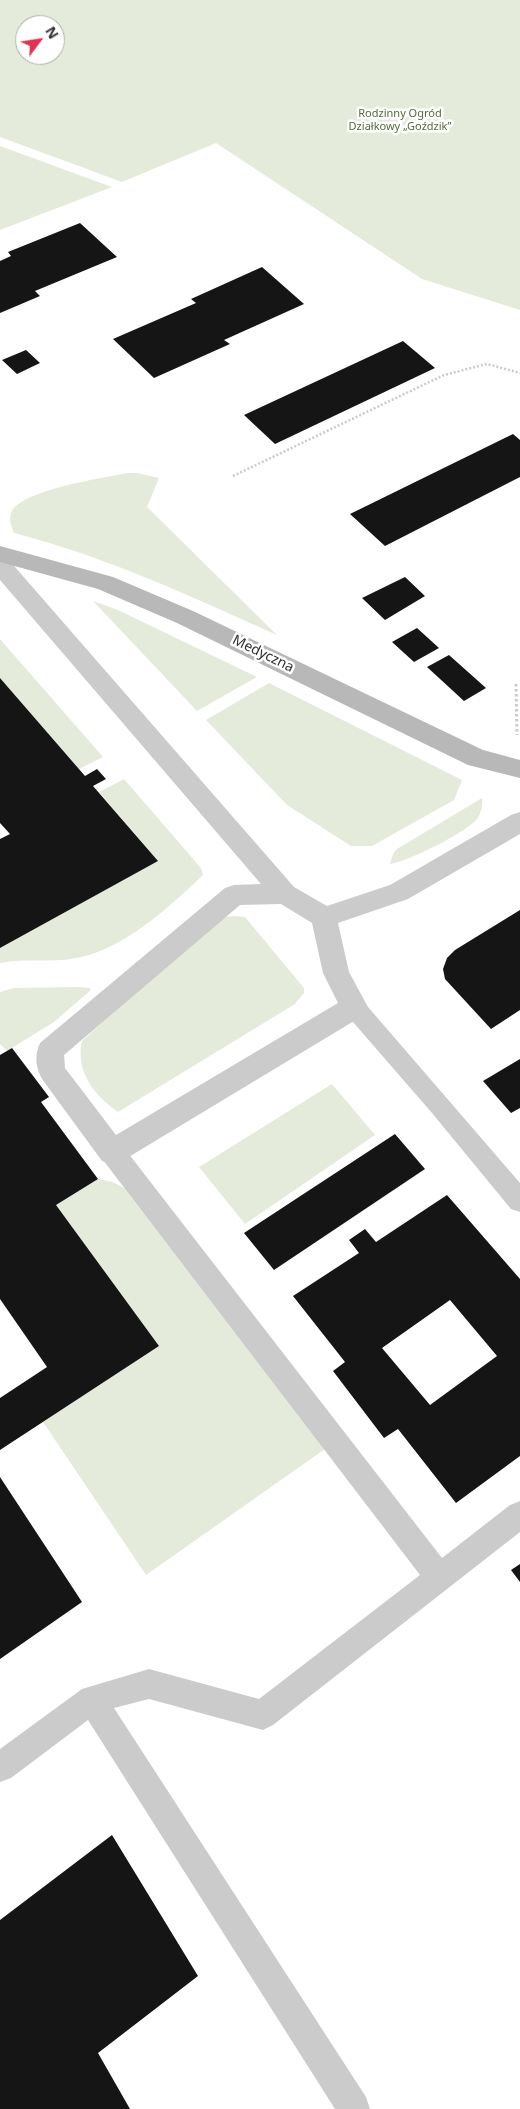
<!DOCTYPE html>
<html>
<head>
<meta charset="utf-8">
<style>
  body { margin:0 }
  #map { position:relative; width:520px; height:2109px; overflow:hidden; background:#fff; font-family:"Noto Sans",sans-serif }
  canvas { display:block }
  .north { position:absolute; left:15px; top:15px; width:50px; height:50px; box-sizing:border-box; background:#fff; border:1px solid #ababab; border-radius:50%; rotate:59deg; font-size:14px; font-weight:700; line-height:20px; text-align:center; color:#2e2e2e }
  .north::after { content:''; display:block; margin:auto; width:18px; height:22px; background:#e23253; clip-path:polygon(50% 0,100% 100%,50% 72%,0 100%) }
</style>
</head>
<body>
<div id="map">
<canvas width="520" height="2109"></canvas>
<div class="north">N</div>
</div>
<script>
const c = document.querySelector('canvas').getContext('2d');
c.lineJoin = 'round';
function fill(path, color) {
  c.fillStyle = color;
  c.fill(path, 'evenodd');
}
function stroke(path, color, width, dash) {
  c.strokeStyle = color;
  c.lineWidth = width;
  c.lineCap = dash ? 'butt' : 'round';
  c.setLineDash(dash || []);
  c.stroke(path);
}
function label(font, color, halo, rows, align = 'center') {
  c.font = font + ' "Noto Sans",sans-serif';
  c.lineWidth = 5;
  c.setLineDash([]);
  c.textBaseline = 'middle';
  c.strokeStyle = halo;
  c.fillStyle = color;
  for (const [text, x, y, turn = 0] of rows) {
    c.save();
    c.translate(x, y);
    c.rotate((+turn || 0) * Math.PI / 180);
    c.textAlign = isNaN(turn) ? turn : align;
    if (halo) c.strokeText(text, 0, 0);
    c.fillText(text, 0, 0);
    c.restore();
  }
}
fill(new Path2D(`
  M0 0H520V310L422 279 216 143 122 182 0 137ZM25 25H55V55H25Z
  M0 146 112 187 0 230Z
  M128 473H137L159 478 147 507 277 635C190 596 107 557 14 533 11 526 8 518 12 511 25 489 103 478 128 473Z
  M93 601 118 610 257 677 197 711Z
  M0 639 103 757 79 769 0 678Z
  M269 683 462 780 454 800 372 846H351L287 805 206 720Z
  M124 779 201 868 203 875C170 907 122 950 77 958 51 963 25 958 0 963V948L158 861 99 792Z
  M482 798C483 806 481 814 476 820 465 833 407 862 390 864L393 854 397 849Z
  M234 916 245 917 304 988V993L295 1004 118 1112C94 1095 75 1071 82 1041L214 921 224 917Z
  M78 987 90 988 91 990 54 1022 7 1051 0 1044V992L14 988Z
  M332 1084 375 1135 245 1224 199 1167Z
  M98 1179 113 1182 124 1188 325 1449 146 1575 43 1422 159 1346 56 1205Z`), '#e5ebdb');
fill(new Path2D(`
  M80 223 117 257 35 291 40 296 0 313V261L11 256 8 252Z
  M262 267 304 304 224 340 230 344 154 378 113 339 196 303 191 299Z
  M403 341 435 368 275 444 244 415Z
  M26 350 40 363 17 374 2 360Z
  M513 434 520 440V477L385 546 350 514Z
  M405 577 425 596 385 620 362 598Z
  M417 628 439 648 414 662 392 642Z
  M449 655 486 688 464 701 427 667Z
  M0 678 85 776 97 769 106 779 93 786 158 861 0 948V839L10 834 0 823Z
  M520 910V1010L491 1029 445 979 443 969 447 958 455 950Z
  M12 1048 49 1097 41 1102 98 1179 56 1205 159 1346 0 1450V1398L47 1367 0 1299V1055Z
  M520 1059V1108L511 1113 483 1081Z
  M395 1134 425 1169 274 1270 244 1233Z
  M447 1195 520 1279V1456L456 1503 398 1429 384 1438 333 1371 345 1362 293 1296 359 1253 349 1240 365 1229 376 1242ZM450 1300 497 1356 430 1405 382 1348Z
  M0 1477 82 1602 0 1659Z
  M520 1564V1582L511 1570Z
  M112 1835 198 1976 98 2053 130 2109H0V1920Z`), '#151515');
stroke(new Path2D(`
  M233 476 444 375 487 364 520 373`), '#cbcbcb', 2.5, [2, 2]);
stroke(new Path2D(`
  M516 684 517 735`), '#cbcbcb', 3, [2.5, 2.5]);
fill(new Path2D(`
  M354 997 362 1000 520 1183V1212L511 1209 432 1113 346 1014 342 1007 346 1000Z
  M112 1141 121 1144 442 1558 510 1505 520 1501V1532L273 1725 263 1730 149 1699 114 1708 366 2097 370 2109H335L88 1720 11 1778 0 1782V1749L82 1689 149 1669 259 1699 420 1575 103 1160 100 1152 103 1144Z`), '#cbcbcb');
fill(new Path2D(`
  M0 557 8 559 294 887 327 906 390 885 511 815 520 812V834L408 899 338 923 349 972 368 1007 364 1015 122 1161 112 1164 102 1161 42 1079C36 1068 34 1055 40 1043L225 888 234 885 261 884 0 580ZM281 904 312 923 323 973 338 1003 116 1135 65 1068 64 1055 240 905Z`), '#cbcbcb');
fill(new Path2D(`
  M0 546 113 577 193 611 483 750 520 760V778L468 765 177 623 98 589 0 562Z`), '#b8b8b8');
label('11px', '#56683c', '#fff', [
  ["Rodzinny Ogród",400,114],
  ["Działkowy „Goździk”",400,127]
]);
label('14px', '#2e2e2e', '#fff', [
  ["Medyczna",263,654,26]
]);
</script>
</body>
</html>
